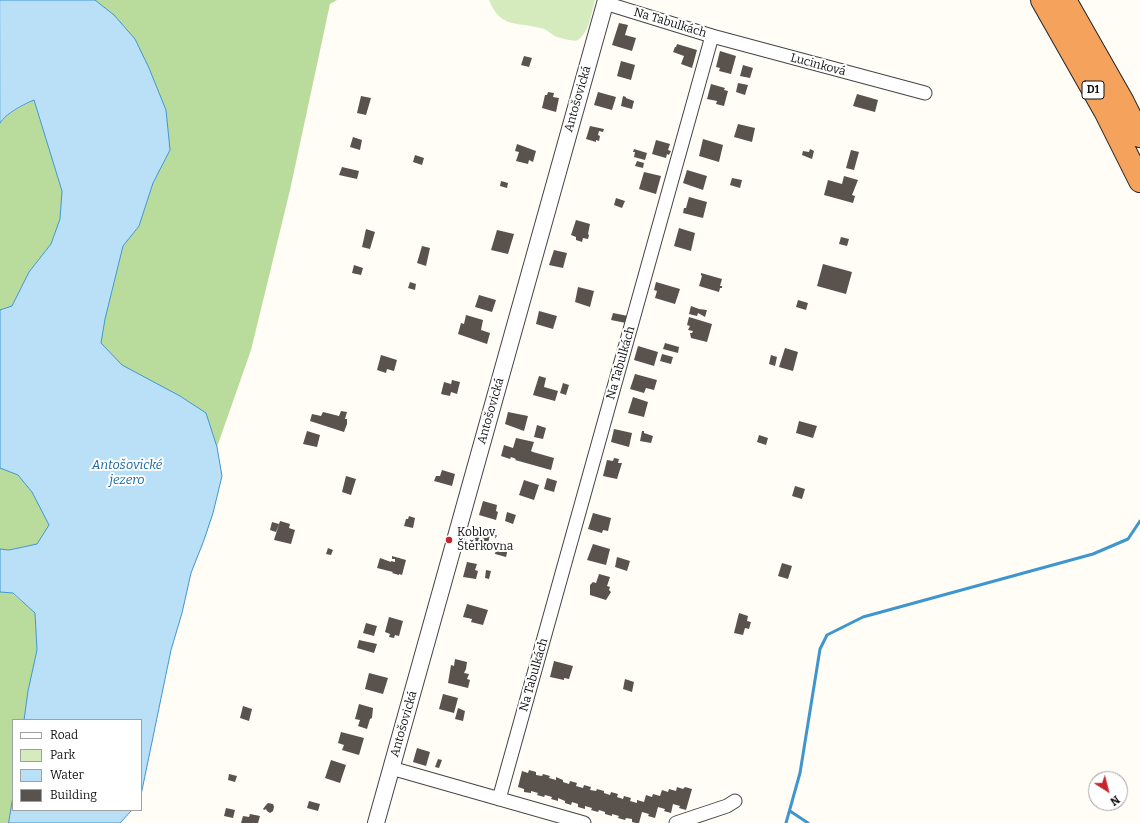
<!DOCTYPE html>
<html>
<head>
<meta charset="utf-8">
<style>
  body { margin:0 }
  #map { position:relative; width:1140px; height:823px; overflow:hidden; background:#fffdf5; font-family:Bitter,serif }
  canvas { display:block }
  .legend { position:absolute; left:12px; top:719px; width:130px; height:92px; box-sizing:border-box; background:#fff; border:1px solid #a0a0a0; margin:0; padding:5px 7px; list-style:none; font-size:12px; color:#111 }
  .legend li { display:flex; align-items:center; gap:8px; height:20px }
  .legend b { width:20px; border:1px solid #a0a0a0 }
  .north { position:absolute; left:1088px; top:771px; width:40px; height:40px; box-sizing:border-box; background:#fff; border:1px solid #a0a0a0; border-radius:50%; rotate:144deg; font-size:11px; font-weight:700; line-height:16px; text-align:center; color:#111 }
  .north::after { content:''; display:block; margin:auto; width:14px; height:18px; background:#c4262e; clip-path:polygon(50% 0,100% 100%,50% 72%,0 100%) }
</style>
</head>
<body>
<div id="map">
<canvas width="1140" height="823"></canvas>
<ul class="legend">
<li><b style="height:5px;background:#fff"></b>Road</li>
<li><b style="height:11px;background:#d5ebbd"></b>Park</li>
<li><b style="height:11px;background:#b9e0f7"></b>Water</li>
<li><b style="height:11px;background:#5a524d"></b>Building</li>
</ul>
<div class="north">N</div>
</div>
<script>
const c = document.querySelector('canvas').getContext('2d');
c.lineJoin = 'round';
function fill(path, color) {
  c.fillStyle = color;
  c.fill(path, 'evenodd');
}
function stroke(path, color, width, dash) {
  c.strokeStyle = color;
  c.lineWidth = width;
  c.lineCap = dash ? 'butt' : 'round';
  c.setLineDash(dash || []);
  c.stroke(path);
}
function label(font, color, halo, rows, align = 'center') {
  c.font = font + ' Bitter,serif';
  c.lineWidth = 4;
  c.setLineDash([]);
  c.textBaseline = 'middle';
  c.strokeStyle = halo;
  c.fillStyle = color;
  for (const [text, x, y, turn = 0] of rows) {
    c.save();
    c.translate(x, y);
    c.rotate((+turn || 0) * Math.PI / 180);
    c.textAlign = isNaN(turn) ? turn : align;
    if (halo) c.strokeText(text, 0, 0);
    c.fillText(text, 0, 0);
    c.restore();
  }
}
fill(new Path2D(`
  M489 0H595C591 14 590 33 576 41 570 40 563 39 557 37 552 35 549 31 544 29 518 21 501 30 489 0Z`), '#d5ebbd');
fill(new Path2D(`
  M95 0H337L330 4 290 190 251 350 217 447 206 413 180 396 122 365 101 343 105 319 123 246 139 226 153 183 170 150 166 110 149 68 135 39 114 15Z
  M34 100 62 191 60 219 51 244 29 272 12 306 0 310V123C6 114 24 105 34 100Z
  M0 468 18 475 32 492 50 525 37 544 9 550 0 549Z
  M0 592 12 593 35 613 37 650 28 691 24 720H13V796L9 823H0Z`), '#b9dc9c');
const water = new Path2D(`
  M0 0H95L114 15 135 39 149 68 166 110 170 150 153 183 139 226 123 246 105 319 101 343 122 365 180 396 206 413 217 447 222 476 213 513 204 540 191 573 182 613 171 650 141 795V720H24L28 691 37 650 35 613 13 593 0 592V549L9 550 37 544 49 525 32 492 18 475 0 468V310L12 306 29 272 51 244 60 219 62 191 34 100C24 104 5 114 0 123Z
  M13 796V810H132L120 823H9Z`);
fill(water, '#b9e0f7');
stroke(water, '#3f96cf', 1);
stroke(new Path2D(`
  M790 811 808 823
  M786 823 800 773 820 649 827 635 863 617 1093 554 1128 539 1140 521`), '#3f96cf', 3);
fill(new Path2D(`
  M619 23 628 25 625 35 636 38 632 51 612 45Z
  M677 44 697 50 692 68 681 64 684 56 673 52 675 47H676Z
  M720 51 736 56 731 74 719 71 720 68 716 67Z
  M524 56 532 58 529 67 521 65Z
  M621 61 635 65 631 80 617 76Z
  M743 65 753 68 750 78 740 76Z
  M738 83 748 85 745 95 736 92Z
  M711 84 725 88 724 90 728 91 724 106 716 104 717 101 707 99Z
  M548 92 554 93 553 97 559 98 556 112 542 108 545 95H547Z
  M598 92 616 97 612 110 594 105Z
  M857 94 878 100 875 112 853 106Z
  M361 96 371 98 366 115 357 113Z
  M623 96 626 97V98L634 101 632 109 621 106Z
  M738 124 755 128 752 142 734 137Z
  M590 126 604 129 603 132 599 131 598 135 600 136 599 141 596 140V142L586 139Z
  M353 137 362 140 360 150 350 147Z
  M703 139 723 145 719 162 699 156Z
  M656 140 670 144 668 150 671 151 669 155 667 154 666 158 652 154Z
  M517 144 536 151 533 162 529 160 528 164 516 161 519 152 515 151Z
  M634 149 647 153 645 160 634 157 635 152H633Z
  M810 149 814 151 812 159 802 155 803 151 809 152Z
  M851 150 859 152 854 170 846 168Z
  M415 155 424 158 422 165 413 162Z
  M637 161 644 163 643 168 635 166Z
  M342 167 359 171 357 179 339 175Z
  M687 170 707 176 703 190 683 183Z
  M644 172 661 176 656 194 639 189Z
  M844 176 858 180 852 195 855 196 853 203 824 195 828 180 842 184Z
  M732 178 742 180 740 188 730 185Z
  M501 181 508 183 507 188 500 186Z
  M689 197 707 202 703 218 683 213 684 208H686Z
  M616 198 625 201 622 208 614 205Z
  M576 220 590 224 588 234 589 235 588 239 583 238 582 242 576 240V237L571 235Z
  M679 228 695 233 691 251 674 246Z
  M366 229 375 232 370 249 362 247Z
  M497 230 514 234 508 254 491 250Z
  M841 237 849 239 847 246 839 244Z
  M422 246 430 248 426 266 417 263Z
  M554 250 567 253 563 268 549 265Z
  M823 264 852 272 846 294 817 286Z
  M354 265 363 268 361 275 352 273Z
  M701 273 722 279 720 286H722V288H720L719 292 699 286 702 276 701 275Z
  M410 282 416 284 415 290 408 288Z
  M656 282 680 289 675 304 655 298 657 291 654 290Z
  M578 287 594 291 590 307 575 302Z
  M479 295 496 300 492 312 475 307Z
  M798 300 808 303 806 310 796 307Z
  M691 306 699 309 707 310 705 317 698 313 697 316 689 314Z
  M539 311 557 316 553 329 536 324Z
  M613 313 628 316 626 323 611 320Z
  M466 315 483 320 481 330 490 333 487 344 458 334 461 323 464 324Z
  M689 317 712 324 707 342 691 338 690 333H692L693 331 688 330 690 326 687 325Z
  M665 343 679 347 678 353 663 349Z
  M638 346 658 352 654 366 634 360Z
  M785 348 798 352 793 371 779 367Z
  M662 354 673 357 671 364 660 361Z
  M381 355 397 360 394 371 387 369 386 373 377 370Z
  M771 355 777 357 775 366 769 364Z
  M635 374 657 380 654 390 646 388 644 393 630 389Z
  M539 376 546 378 544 387 558 391 555 401 533 395Z
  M452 380 460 382 457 394 451 392 450 396 441 394 444 382 451 384 449 393Z
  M563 383 569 385 566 395 560 393Z
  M633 397 648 402 644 417 628 413Z
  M341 411 347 412 345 419H347V424L344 432 310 421 312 414 321 416 323 412 339 416Z
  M508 412 528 416 524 431 505 424Z
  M799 421 817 426 813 438 796 433Z
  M537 425 546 428 543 439 534 437Z
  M614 429 632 433 629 447 611 442Z
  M307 431 320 435 317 447 303 444Z
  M642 431H644V433L653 436 651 443 640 441Z
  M759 435 768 438 766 445 757 442Z
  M516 438 534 442 531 451 533 452 554 458 551 470 515 460 516 459 511 457 510 459 501 456 504 445 513 448Z
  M614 458 619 459 618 463H622L617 479 603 476 607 460 613 461Z
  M442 470 455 474 452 486 434 481 436 476H440Z
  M346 476 356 479 351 495 342 492Z
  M547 478 557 481 554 492 544 489Z
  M524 480 539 485 534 500 519 495Z
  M795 486 805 489 802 499 792 496Z
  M483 501 497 505 496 511 498 512 496 520 479 515Z
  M507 512 516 515 513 524 505 521Z
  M593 513 611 518 608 531 603 530 602 533 588 529Z
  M409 516 415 518 413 528 404 526 406 519H408Z
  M280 521 290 524 289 528 295 530 291 544 274 540Z
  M272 522 279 524 276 532 270 530Z
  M476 527 491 531 487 547 472 543Z
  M498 541 509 544 506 557 495 554Z
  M593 544 610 549 606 565 587 560Z
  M328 548 333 550 331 555 326 554Z
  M392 556 406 560 402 575 399 574V575L392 573 393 572 377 568 380 558 391 562V561L395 562V559H392Z
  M617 557 630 561 627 571 615 567Z
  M467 562 477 564 475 570 478 571 476 579 463 577Z
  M782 563 792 566 788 579 778 576Z
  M486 570 491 571 489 579 485 578Z
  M599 574 610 577 607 586 610 587 609 590 611 592 606 600 590 595V585L593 582 596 583Z
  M467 604 488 610 483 625 471 622 472 619 463 617Z
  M739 613 748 616 747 621 751 622 749 629 745 628 743 635 734 633Z
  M389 617 403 621 399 636 395 635 394 638 389 637 390 634 385 632Z
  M366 623 377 626 374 636 363 633Z
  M359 640 377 644 374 653 357 648Z
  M455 659 467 662 466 669 464 673 469 674 467 679 470 680 468 688 448 683 451 665 454 666Z
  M554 661 573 666 569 679 564 678V680L550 677Z
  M369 673 388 678 383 694 365 689Z
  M625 679 634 682 632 692 623 689Z
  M443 694 458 698 454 713 439 709Z
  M359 704 373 708 372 718 370 719 367 729 358 726 360 720 355 719Z
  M243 706 252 709 249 721 240 718Z
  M458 708 465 711 463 721 455 719Z
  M341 732 364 738 359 755 342 750 344 745 338 743Z
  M417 748 430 752 426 766 413 762Z
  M438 759 442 760 439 768 435 767Z
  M331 760 346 765 340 783 325 778Z
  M529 770 536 772V775L542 776 543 774 550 776 549 778 556 780V777L563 780V782L569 784 570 781 577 783 576 786 583 788 584 785 591 787 590 790 596 791 597 789 604 791V793L610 795 611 792 618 794 617 797 623 799 624 796 631 798 630 801 637 803V800L644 802 646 795 652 797 653 794 660 796 662 790 668 792 669 789 676 791 677 787 683 789 685 787 692 789 686 810 679 808 680 806 673 804 671 813 664 811 665 809 658 807 655 818 648 816 649 814 642 812 639 823H636L632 822V819L626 818 625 820 618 818 619 816 612 814V816L605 814V812L599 810 598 812 591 810 592 808 585 806V809L578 807V804L572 802 571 805 565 803V801L558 798V801L551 799 552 797 545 795 544 797 537 795 538 793 531 791V793L524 792V789L518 787 522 771 528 773Z
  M229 774 237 776 235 782 228 780Z
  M309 801 320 804 318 811 307 808Z
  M268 803 273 804 274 807 273 811 270 813 267 811 266 809 264 810 263 809 266 805Z
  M226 808 235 810 233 818 224 816Z
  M250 814 260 816 258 823H241L243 816 249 817Z`), '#5a524d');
const minor = new Path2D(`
  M712 36 925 93
  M391 768 584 823
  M499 799 712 36 605 3
  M676 823 727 806 735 801`);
const tertiary = new Path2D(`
  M376 823 606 0`);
const motorway = new Path2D(`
  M1042 0 1105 111 1140 181
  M1065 0 1123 102 1140 136`);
stroke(minor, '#444', 15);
stroke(tertiary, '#444', 18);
stroke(motorway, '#222', 24);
stroke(minor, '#fff', 13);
stroke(tertiary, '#fff', 16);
stroke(motorway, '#f5a25d', 22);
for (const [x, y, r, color] of [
  [449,540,4,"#c4262e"]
]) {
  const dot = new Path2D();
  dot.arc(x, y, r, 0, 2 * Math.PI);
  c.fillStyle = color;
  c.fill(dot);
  stroke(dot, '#fff', 1.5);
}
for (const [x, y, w] of [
  [1093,90,22]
]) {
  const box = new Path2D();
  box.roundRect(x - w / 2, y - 9, w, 18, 3);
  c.fillStyle = '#fff';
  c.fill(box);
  stroke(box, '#111', 1);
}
label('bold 11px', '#111', null, [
  ["D1",1093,90]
]);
label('12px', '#111', '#fff', [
  ["Na Tabulkách",670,23,17],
  ["Lucinková",818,65,15],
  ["Antošovická",578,99,-74],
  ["Na Tabulkách",621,363,-74],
  ["Antošovická",491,411,-74],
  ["Na Tabulkách",534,675,-74],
  ["Antošovická",404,724,-74]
]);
label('12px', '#111', '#fff', [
  ["Koblov,",457,533],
  ["Štěrkovna",457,547]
], 'left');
label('italic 13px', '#1768a6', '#fff', [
  ["Antošovické",127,465],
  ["jezero",127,480]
]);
</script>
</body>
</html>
